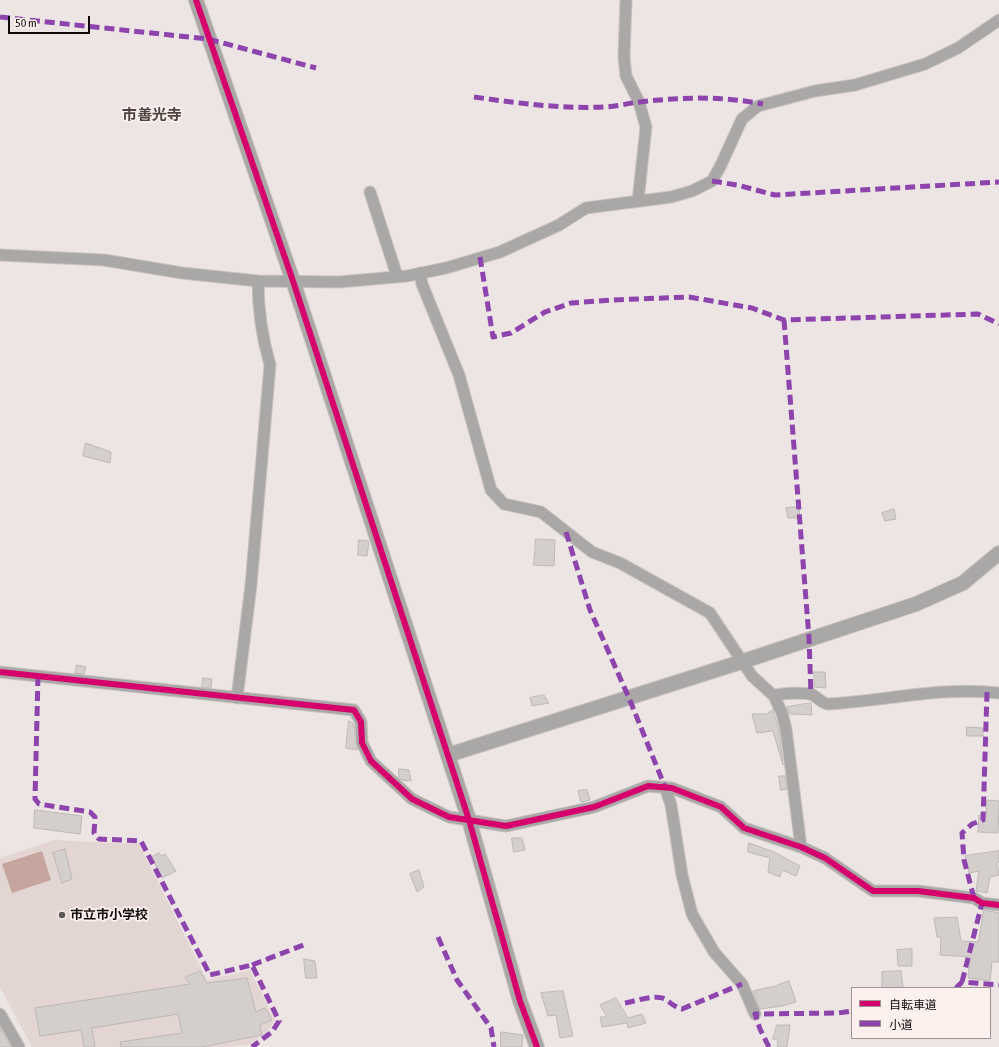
<!DOCTYPE html>
<html>
<head>
<meta charset="utf-8">
<style>
  body { margin:0 }
  #map { position:relative; width:999px; height:1047px; overflow:hidden; background:#ece5e4; font-family:"Asap Condensed","Noto Sans JP",sans-serif }
  canvas { display:block }
  .legend { position:absolute; left:851px; top:987px; width:140px; height:52px; box-sizing:border-box; background:#fef0ed; border:1px solid #9f9493; margin:0; padding:5px 7px; list-style:none; font-size:12px; color:#100b0b }
  .legend li { display:flex; align-items:center; gap:8px; height:20px }
  .legend b { width:20px; border:1px solid #9f9493 }
  .scale { position:absolute; left:8px; top:16px; width:82px; height:18px; box-sizing:border-box; border:2px solid #100b0b; border-top:0; padding-left:5px; font-size:12px; line-height:14px; white-space:nowrap; color:#100b0b; -webkit-text-stroke:3px #fef0ed; paint-order:stroke }
</style>
</head>
<body>
<div id="map">
<canvas width="999" height="1047"></canvas>
<ul class="legend">
<li><b style="height:5px;background:#d6006c"></b>自転車道</li>
<li><b style="height:5px;background:#8e44ad"></b>小道</li>
</ul>
<div class="scale">50 m</div>
</div>
<script>
const c = document.querySelector('canvas').getContext('2d');
c.lineJoin = 'round';
function fill(path, color) {
  c.fillStyle = color;
  c.fill(path, 'evenodd');
}
function stroke(path, color, width, dash) {
  c.strokeStyle = color;
  c.lineWidth = width;
  c.lineCap = dash ? 'butt' : 'round';
  c.setLineDash(dash || []);
  c.stroke(path);
}
function label(font, color, halo, rows, align = 'center') {
  c.font = font + ' "Asap Condensed","Noto Sans JP",sans-serif';
  c.lineWidth = 3.5;
  c.setLineDash([]);
  c.textBaseline = 'middle';
  c.strokeStyle = halo;
  c.fillStyle = color;
  for (const [text, x, y, turn = 0] of rows) {
    c.save();
    c.translate(x, y);
    c.rotate((+turn || 0) * Math.PI / 180);
    c.textAlign = isNaN(turn) ? turn : align;
    if (halo) c.strokeText(text, 0, 0);
    c.fillText(text, 0, 0);
    c.restore();
  }
}
fill(new Path2D(`
  M54 840 139 844 207 980 250 970 275 1020 267 1032 249 1045 224 1047H32L0 987V858Z`), '#e3d5d2');
fill(new Path2D(`
  M42 851 51 880 12 893 2 864Z`), '#c6a5a0');
const building = new Path2D(`
  M86 443 111 452 110 463 83 456Z
  M799 507 800 518H788L786 508Z
  M894 509 896 519 885 521 882 513Z
  M536 539 555 540 554 566 534 565Z
  M359 540 369 541 367 556 358 555Z
  M77 665 86 667 84 674 75 673Z
  M814 672H825L826 688 815 687Z
  M203 678 212 679 211 688 202 687Z
  M544 695 549 703 532 706 530 698Z
  M811 703 812 715 790 714 787 707Z
  M773 710 779 730 783 765 773 731 757 733 752 714H766Z
  M349 721 354 724 357 750 346 748Z
  M967 727 983 728V736H967Z
  M399 769 409 770 411 781 402 780 399 778Z
  M779 776H785L787 789 781 790Z
  M587 790 590 800 581 802 578 791Z
  M987 800 999 801 998 833 978 832 979 815 986 816Z
  M35 810 82 816 80 834 34 828Z
  M512 838H522L525 850 514 852Z
  M749 843 774 852 800 866 796 876 782 870 780 877 768 872 770 858 748 852Z
  M65 849 72 879 62 883 53 853Z
  M999 851V862L997 863 999 875 990 877 987 893 976 891 979 871 969 873 965 856Z
  M159 853 161 856 165 854 176 871 162 878 152 857Z
  M419 870 424 887 417 892 410 874Z
  M984 910 999 913V962H992L990 981 968 978 970 957 940 955 941 937H937L934 918 957 917 961 941 978 942Z
  M912 949V966H898L897 950Z
  M304 959 315 961 317 978H306Z
  M200 971 207 983 247 978 256 1012 265 1008 272 1020 260 1025 262 1035 202 1047H121L120 1042 182 1033 178 1014 92 1028 95 1047H84L81 1030 40 1036 35 1008 190 984 185 978Z
  M901 971 903 988H882V972Z
  M789 981 796 1002 782 1006 760 1009 753 991 775 986Z
  M563 991 573 1036 560 1038 556 1015 548 1016 541 993Z
  M616 998 628 1018 642 1014 646 1023 628 1028 627 1023 602 1027 600 1017H607L600 1005Z
  M777 1025H790L787 1047H777L778 1040 773 1039Z
  M0 1028 11 1047H0Z
  M501 1032 523 1035 522 1047H501Z`);
fill(building, '#d4cecd');
stroke(building, '#bdb8b7', 1);
const minor = new Path2D(`
  M626 0 624 57 626 76 639 102 646 127 638 201
  M370 192 397 276
  M0 255 104 260 182 273 258 281 339 282 407 276 446 268 500 252 559 225 586 208 671 197 692 191 712 181 720 167 742 119 758 106 815 91 855 85 925 64 958 48 999 20
  M420 273 422 284 459 375 491 490 504 504 541 512 592 552 620 563 710 613 752 676 774 696 782 713 786 729 801 847
  M0 672 354 710 361 722 362 743 371 761 412 799 449 817 506 826 594 807 648 786 672 788 721 807 744 828 801 847 825 858 873 891H918L974 898 982 903 999 905
  M774 696C780 693 806 692 813 695 818 698 823 704 828 704 885 701 942 686 999 693
  M237 698 251 585 270 365C262 337 258 310 258 281
  M665 787 671 805 682 875 692 914 714 952 742 984 755 1014
  M0 1014 19 1047`);
const tertiary = new Path2D(`
  M196 0 293 281 469 820 520 1001 537 1047
  M448 755 741 662 916 604 963 583 999 553`);
stroke(minor, '#c8c3c2', 13);
stroke(tertiary, '#c8c3c2', 16);
stroke(minor, '#aaa7a7', 11);
stroke(tertiary, '#aaa7a7', 14);
stroke(new Path2D(`
  M0 17 208 39 316 68
  M474 97C517 103 560 109 604 107 616 107 628 103 640 102 681 97 722 96 763 104
  M712 181 737 185 775 195 999 182
  M480 257 493 337 511 333 545 312 571 303 611 300 689 297 752 308 784 320 978 314 999 324
  M784 320 809 638 811 694
  M566 532 590 610 629 698 665 787
  M38 676 35 799 39 804 90 812 95 817 94 833 99 839 141 841 210 975 252 965 279 1021 272 1032 252 1047
  M974 898 964 860 962 833 972 824 983 820 987 692
  M438 937 457 980 491 1028 494 1047
  M252 965 306 944
  M962 982 982 903
  M956 988 962 982 999 985
  M625 1003C636 1001 655 994 665 999 671 1003 674 1007 682 1009L742 984
  M769 1047 760 1029 755 1014 838 1013 852 1011`), '#8e44ad', 5, [10, 5]);
stroke(new Path2D(`
  M196 0 293 281 469 820 520 1001 537 1047
  M0 672 354 710 361 722 362 743 371 761 412 799 449 817 506 826 594 807 648 786 672 788 721 807 744 828 801 847 825 858 873 891H918L974 898 982 903 999 905`), '#d6006c', 6);
for (const [x, y, r, color] of [
  [62,915,4,"#5d5757"]
]) {
  const dot = new Path2D();
  dot.arc(x, y, r, 0, 2 * Math.PI);
  c.fillStyle = color;
  c.fill(dot);
  stroke(dot, '#fef0ed', 1.5);
}
label('bold 13px', '#100b0b', '#fef0ed', [
  ["市立市小学校",70,915]
], 'left');
label('bold 15px', '#4e4341', '#fef0ed', [
  ["市善光寺",152,115]
]);
</script>
</body>
</html>
